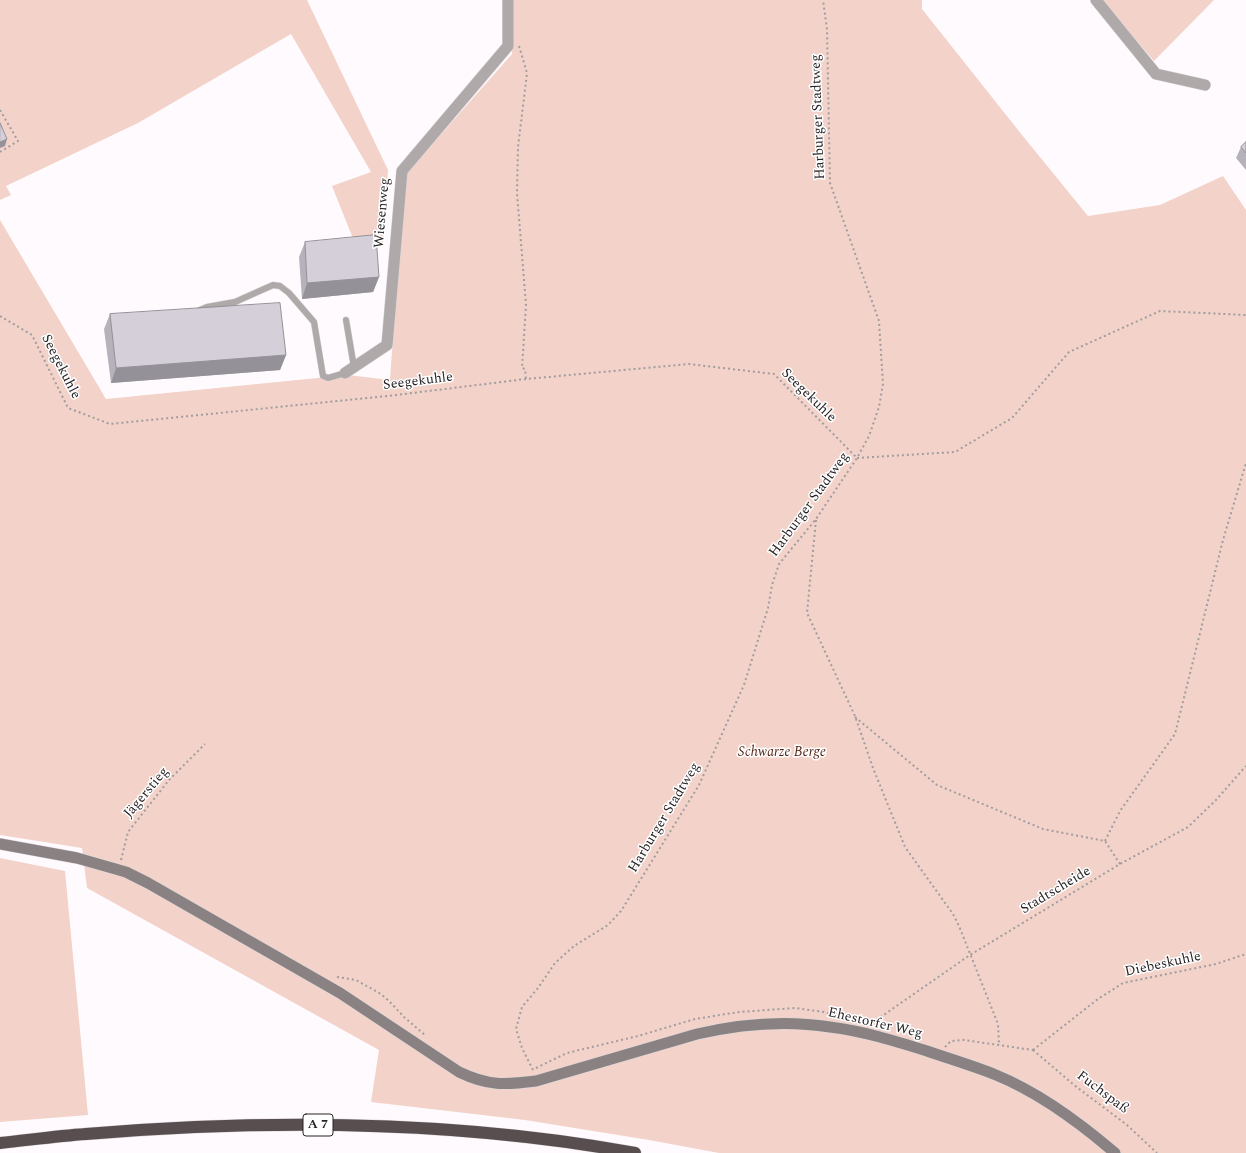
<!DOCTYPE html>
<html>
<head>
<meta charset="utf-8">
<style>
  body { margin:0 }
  canvas { display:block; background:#fffafd }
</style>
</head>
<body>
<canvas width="1246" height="1153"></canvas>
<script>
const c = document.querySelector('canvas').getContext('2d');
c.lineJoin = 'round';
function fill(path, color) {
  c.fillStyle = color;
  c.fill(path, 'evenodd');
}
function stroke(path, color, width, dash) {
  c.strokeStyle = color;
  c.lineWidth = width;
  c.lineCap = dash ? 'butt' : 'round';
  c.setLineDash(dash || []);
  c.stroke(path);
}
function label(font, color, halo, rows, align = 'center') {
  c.font = font + ' Spectral,serif';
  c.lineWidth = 3;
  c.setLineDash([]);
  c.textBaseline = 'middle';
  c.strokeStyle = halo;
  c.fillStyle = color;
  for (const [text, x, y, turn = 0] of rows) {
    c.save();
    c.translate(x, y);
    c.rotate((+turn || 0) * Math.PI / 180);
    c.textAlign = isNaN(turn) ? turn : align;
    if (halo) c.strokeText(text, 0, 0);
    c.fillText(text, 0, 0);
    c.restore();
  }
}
fill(new Path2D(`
  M0 0H307L388 170 383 243 356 246 332 186 371 172 291 34 138 123 6 186 11 195 0 200Z
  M511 0H922V9L1022 135 1088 216 1160 205 1223 176 1246 210V1153H719L649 1140 525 1120 371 1102 379 1050 87 888 82 848 0 835V220L106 399 348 375 390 380 404 176 512 54Z
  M1102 0H1214L1154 61Z
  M0 858 65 871 88 1115 0 1122Z`), '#f3d3c9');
const service = new Path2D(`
  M200 310 207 307 235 302 273 285 280 286 289 293 314 322 323 376 328 378 345 373
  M346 320 354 367`);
const minor = new Path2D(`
  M1096 0 1156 74 1205 85
  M345 373 387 345 402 171 508 46V0`);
const secondary = new Path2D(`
  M0 844 77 858 126 872 148 883 340 993 459 1072C488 1086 505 1085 536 1081L697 1034C740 1024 786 1020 830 1027 863 1031 895 1041 927 1051 950 1059 974 1066 996 1075 1040 1093 1079 1122 1115 1153`);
const motorway = new Path2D(`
  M0 1143C29 1140 57 1136 86 1134 268 1119 454 1120 635 1153`);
stroke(service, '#dcd7da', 7);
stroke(minor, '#dcd7da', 12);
stroke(secondary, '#dcd7da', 12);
stroke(motorway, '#dcd7da', 13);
stroke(new Path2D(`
  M519 46 527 73 518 147 517 193 526 305 522 368 525 369 526 379
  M0 110 18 141 0 152
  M0 316 32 335 68 408 110 424 388 396 526 379 689 364 774 374 857 458
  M857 458 955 452 1012 418 1069 352 1160 311 1246 315
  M816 520 807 613 855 716 873 768 905 847 953 914 959 926 998 1024 999 1045
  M855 717 937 785 1043 829 1105 841 1120 864
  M1105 841 1120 811 1175 734 1223 540 1246 463
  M121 860 128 832 169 780 205 744
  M337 977 356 980 381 994 389 1001 404 1017 426 1036
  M872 1023 970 955 1120 864 1188 827 1216 800 1246 766
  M945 1047 951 1041 964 1040 1033 1050
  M1033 1050 1098 999 1123 983 1216 964 1246 954
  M1033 1050 1074 1085 1127 1125 1157 1153
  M536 1068 567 1053 638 1036 695 1019 739 1012 795 1008 824 1012 836 1016
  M533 1070 522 1048 516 1029 522 1007 538 988 555 963 574 946 608 925 621 911 699 785 744 685 768 608 772 585 779 564 816 519 857 458 869 436 879 407 883 384 879 321 830 183 827 29 823 0`), '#a09c9f', 2, [2, 3]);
stroke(service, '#afa9aa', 6);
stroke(minor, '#afa9aa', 11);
stroke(secondary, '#8a8183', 11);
stroke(motorway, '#594e4f', 12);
fill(new Path2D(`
  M1246 142V170L1236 158 1241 147Z
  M305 242 379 277 373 292 302 299 299 257Z
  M110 314 286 355 280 370 111 383 104 329Z`), '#b6b2bb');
fill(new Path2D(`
  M7 139 5 146 0 148V142Z
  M379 277 373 292 302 299 307 283Z
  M286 355 280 370 111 383 116 368Z`), '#949198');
const building = new Path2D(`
  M0 123 7 139 0 142Z
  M1246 142V153L1241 147Z
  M376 235 379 277 307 283 305 242Z
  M280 303 286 355 116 368 110 314Z`);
fill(building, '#d4cfd9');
stroke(building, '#949198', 1);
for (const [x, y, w] of [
  [318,1125,30]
]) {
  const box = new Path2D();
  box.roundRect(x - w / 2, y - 11, w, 22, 3);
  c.fillStyle = '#fff';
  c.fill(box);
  stroke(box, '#262225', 1);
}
label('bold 13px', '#262225', null, [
  ["A 7",318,1125]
]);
label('14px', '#262225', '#fff', [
  ["Harburger Stadtweg",819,117,-92],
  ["Wiesenweg",383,213,-85],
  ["Seegekuhle",60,367,63],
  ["Seegekuhle",418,382,-7],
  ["Seegekuhle",808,396,44],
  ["Harburger Stadtweg",810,505,-54],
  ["Jägerstieg",147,793,-50],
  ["Harburger Stadtweg",665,818,-59],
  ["Stadtscheide",1056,891,-31],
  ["Diebeskuhle",1163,965,-12],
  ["Ehestorfer Weg",875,1024,13],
  ["Fuchspaß",1102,1093,37]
]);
label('italic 14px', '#4f1f10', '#fff', [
  ["Schwarze Berge",782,753]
]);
</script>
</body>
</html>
